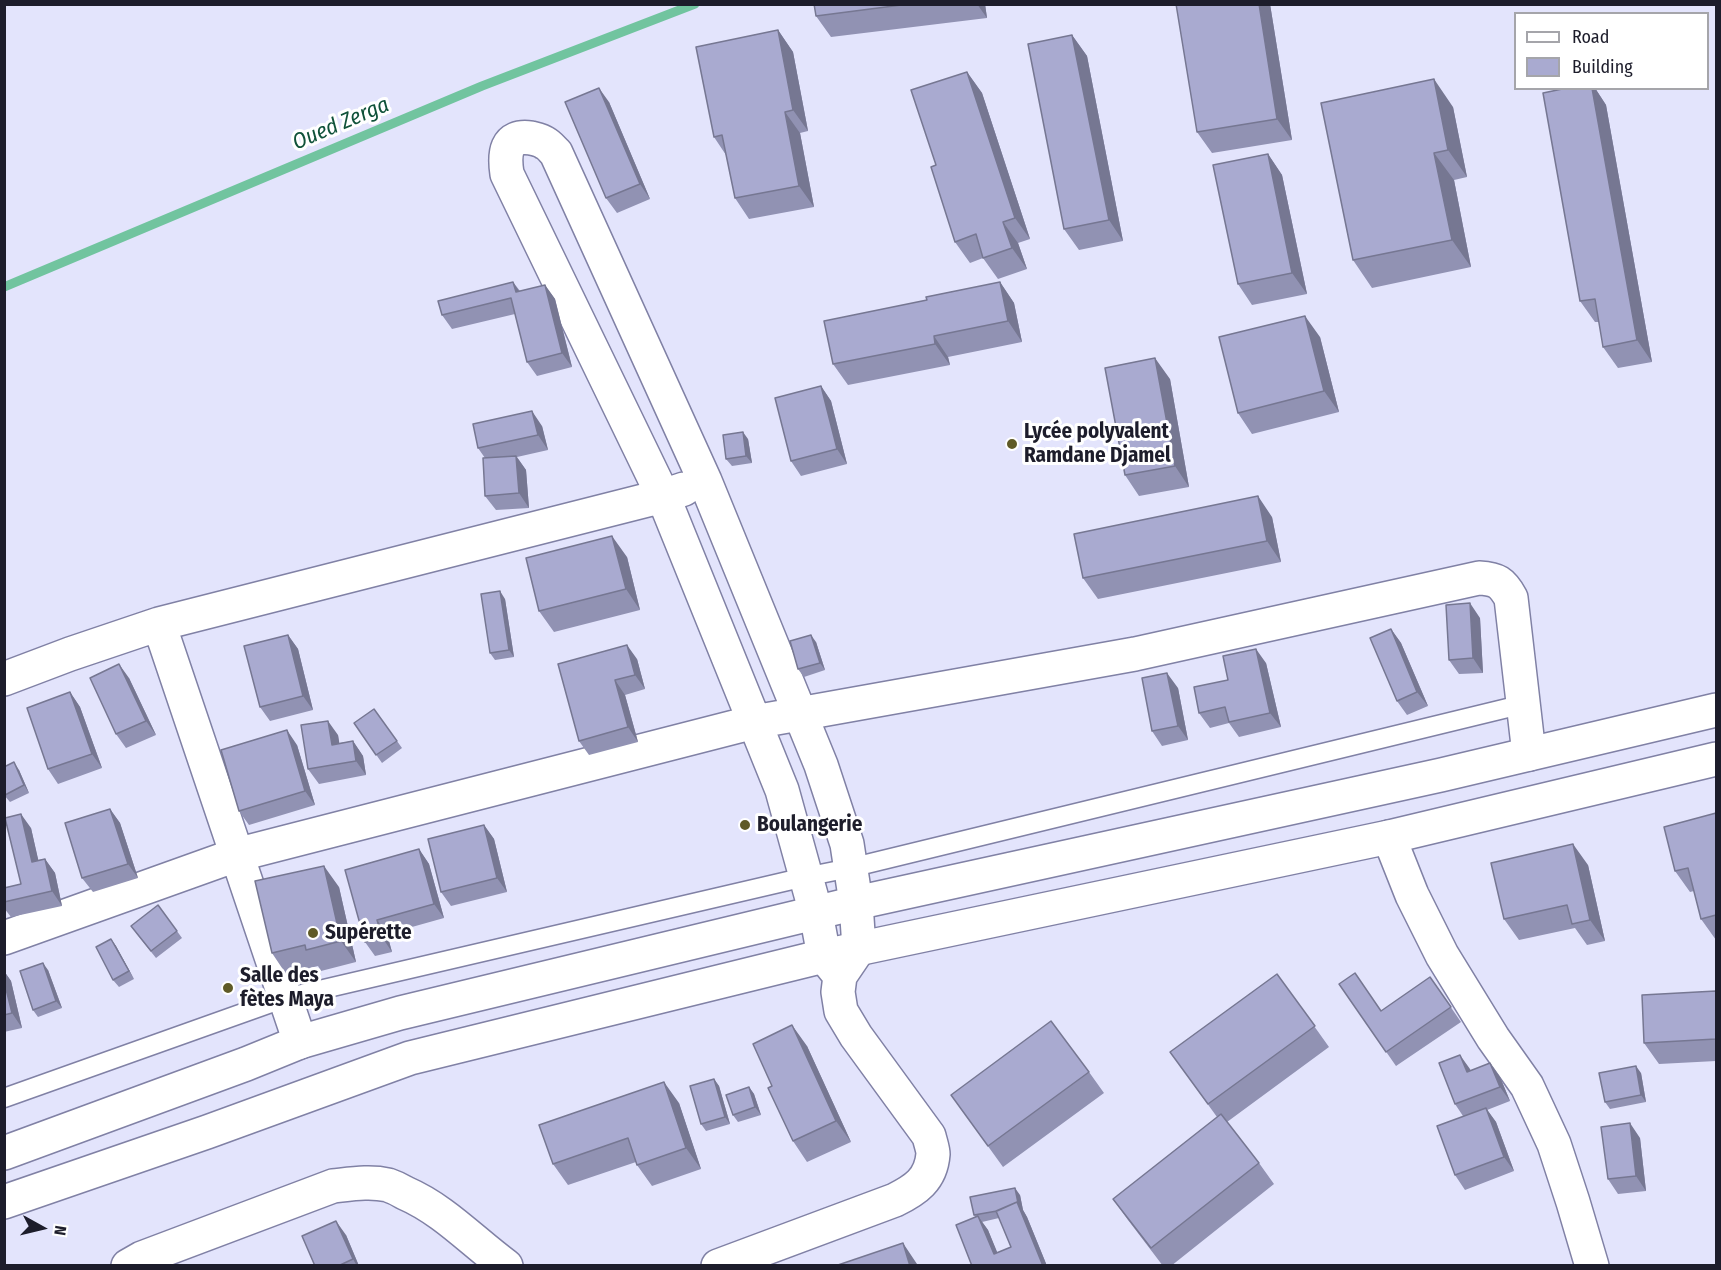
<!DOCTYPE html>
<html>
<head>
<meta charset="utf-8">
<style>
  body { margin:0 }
  #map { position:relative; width:1721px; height:1270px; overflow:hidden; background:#e3e4fc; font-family:"Fira Sans Condensed",sans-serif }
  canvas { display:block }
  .frame { position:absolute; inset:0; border:6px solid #1d1d2b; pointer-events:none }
  .legend { position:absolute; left:1514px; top:12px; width:195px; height:78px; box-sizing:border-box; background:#fff; border:2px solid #a5a5aa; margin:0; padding:8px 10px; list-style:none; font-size:18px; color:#1d1d2b }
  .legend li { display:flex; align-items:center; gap:12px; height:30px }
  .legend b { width:30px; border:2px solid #a5a5aa }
  .north { position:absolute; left:12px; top:1198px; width:60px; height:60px; -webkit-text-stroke:4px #fff; paint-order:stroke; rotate:98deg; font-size:16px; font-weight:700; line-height:24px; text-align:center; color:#1d1d2b }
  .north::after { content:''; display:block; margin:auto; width:21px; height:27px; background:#1d1d2b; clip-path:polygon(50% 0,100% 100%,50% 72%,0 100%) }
</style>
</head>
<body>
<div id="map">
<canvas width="1721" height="1270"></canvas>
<div class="frame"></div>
<ul class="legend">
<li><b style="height:8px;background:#fff"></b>Road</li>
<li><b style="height:16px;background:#a9aad0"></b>Building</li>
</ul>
<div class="north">N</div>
</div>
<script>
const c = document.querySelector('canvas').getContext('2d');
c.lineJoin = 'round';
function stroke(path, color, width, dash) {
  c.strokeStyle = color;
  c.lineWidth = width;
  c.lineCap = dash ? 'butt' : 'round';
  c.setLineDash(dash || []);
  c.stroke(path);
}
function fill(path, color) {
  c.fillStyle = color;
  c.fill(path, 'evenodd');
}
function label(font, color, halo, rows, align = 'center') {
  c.font = font + ' "Fira Sans Condensed",sans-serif';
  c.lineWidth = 6;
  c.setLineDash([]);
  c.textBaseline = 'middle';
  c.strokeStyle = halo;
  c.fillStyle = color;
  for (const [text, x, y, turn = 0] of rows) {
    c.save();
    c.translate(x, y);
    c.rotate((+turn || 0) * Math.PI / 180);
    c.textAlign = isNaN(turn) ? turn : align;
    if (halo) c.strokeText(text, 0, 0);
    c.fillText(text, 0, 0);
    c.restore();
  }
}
stroke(new Path2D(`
  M4 287 482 86 695 4`), '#71c49f', 9);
const service = new Path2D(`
  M4 1098 285 998 805 877 850 868 1524 704`);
const minor = new Path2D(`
  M159 624 300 1042
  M4 679 70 654 159 624 663 496 684 489
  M1389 837 1412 895 1442 955 1493 1038 1527 1086 1554 1144 1573 1202 1592 1266
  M4 938 236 855 754 722 1135 654 1479 578C1497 579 1502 582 1511 598L1529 754
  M128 1266 142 1258 333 1186C352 1184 370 1181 388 1185 394 1187 400 1190 405 1193 444 1210 472 1241 506 1266
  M718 1266 895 1200C915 1190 931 1180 933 1154 933 1149 930 1141 929 1136L856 1036 841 1011 838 992 840 976 859 948 856 903 847 844 821 765 705 481 556 153C552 149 549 145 545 143 541 140 535 139 531 138 505 134 504 154 507 174L663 496 782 790 816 913 824 956 840 976`);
const primary = new Path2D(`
  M4 1153 246 1064 300 1042 400 1013 856 903 1441 775 1716 710
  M4 1202 207 1132 410 1058 824 956 1389 837 1716 759`);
stroke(service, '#8081a5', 21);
stroke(minor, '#8081a5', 36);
stroke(primary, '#8081a5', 36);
stroke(service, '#fff', 18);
stroke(minor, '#fff', 33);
stroke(primary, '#fff', 33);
fill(new Path2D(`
  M814 4H985L987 18 831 37 816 16Z
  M1270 4 1292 140 1212 153 1197 132Z
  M778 30 793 52 808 131 800 133 814 207 749 219 735 198 726 155 714 137Z
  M1072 35 1087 56 1123 241 1079 250 1064 229Z
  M967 72 982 93 1030 239 1018 243 1027 269 998 279 983 258 970 263 955 242 936 165Z
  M1567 88H1595L1606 105 1652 362 1618 368 1603 347 1599 322H1595L1580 301Z
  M609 102 650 199 617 213 606 198Z
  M1453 107 1467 177 1454 180 1471 267 1372 288 1353 260Z
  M1268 154 1282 175 1307 294 1252 305 1238 284Z
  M513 282 520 291 545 285 555 299 572 367 537 376 527 362 515 314 452 329 442 315Z
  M1000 282 1014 303 1022 342 948 357 950 365 848 385 833 364 927 300Z
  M1320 337 1339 412 1252 434 1238 413Z
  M1170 379 1189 487 1139 496 1125 475Z
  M821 386 831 401 847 464 801 476 791 461Z
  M542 426 548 450 517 457 526 470 529 508 496 510 485 496V458L478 448Z
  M748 439 752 463 732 466 726 459Z
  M1272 517 1281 562 1098 599 1083 578Z
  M627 557 640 610 554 632 539 611Z
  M505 599 514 657 495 660 490 653Z
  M1480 618 1483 673 1459 674 1449 660Z
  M1391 629 1401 643 1428 706 1407 715 1397 701Z
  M288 635 298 649 313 710 270 721 260 707Z
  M816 642 825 670 804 677 798 669Z
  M637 659 645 689 625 695 638 742 589 755 579 741 558 664Z
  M1266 663 1281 727 1239 737 1229 723 1210 728 1199 713 1228 680Z
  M129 678 156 735 126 748 116 734Z
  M1178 688 1188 740 1162 746 1152 731Z
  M70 692 80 707 102 768 58 784 48 769Z
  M374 709 402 748 382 763 354 723Z
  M338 735 339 743 353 741 363 756 366 775 319 784 308 769Z
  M297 745 315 805 249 825 239 811Z
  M4 767 19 770 29 793 10 802 4 795Z
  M110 809 120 823 138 878 93 892 82 878Z
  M1716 813V940L1701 919 1694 891 1690 892 1675 871Z
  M484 825 494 839 507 892 451 906 441 892Z
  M31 828 38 860 45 859 55 873 62 906 11 917 4 908V888L21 884Z
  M419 849 429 864 444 918 387 934 392 952 375 956 365 942Z
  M1588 865 1605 941 1587 945 1575 928 1519 940 1504 919Z
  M339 887 356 962 321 971 318 966 286 974 272 953Z
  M158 905 182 938 156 958 136 933Z
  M111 939 116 946 134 979 119 987 113 980Z
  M48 970 62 1008 38 1017 33 1010Z
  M4 971 11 981 22 1028 4 1032Z
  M1277 974 1329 1047 1227 1122 1259 1163 1274 1184 1171 1266H1163L1128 1220 1113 1199 1217 1117 1170 1052Z
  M1430 977 1461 1022 1396 1066 1339 984 1381 1011Z
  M1716 991V1061L1659 1064 1644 1043Z
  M807 1046 851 1142 807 1162 793 1141 772 1086Z
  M1490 1063 1500 1077 1510 1101 1487 1110 1496 1122 1514 1171 1465 1190 1455 1175 1463 1116 1455 1104 1470 1069V1071Z
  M1089 1072 1104 1093 1003 1167 951 1095Z
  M1641 1073 1646 1102 1610 1109 1605 1102Z
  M714 1079 719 1086 730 1124 706 1131 701 1124Z
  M749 1087 754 1094 761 1115 738 1122 733 1115Z
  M679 1103 701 1169 652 1186 637 1165 636 1162 568 1185 553 1164Z
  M1640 1138 1646 1191 1618 1194 1608 1179Z
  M1020 1195 1023 1210 1027 1217 1047 1266H972L975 1217 974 1215ZM999 1218 1011 1247 997 1253 988 1230 982 1222Z
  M346 1235 359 1266H315Z`), '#9192b3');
fill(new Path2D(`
  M977 4H985L987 18Z
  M1259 4H1270L1292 140 1277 119Z
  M778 30 793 52 808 131 793 110Z
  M1072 35 1087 56 1123 241 1109 220Z
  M967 72 982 93 1030 239 1015 218Z
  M1434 79 1453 107 1467 177 1448 150Z
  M599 88 609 102 650 199 640 184Z
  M1592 88H1595L1606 105 1652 362 1637 340Z
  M785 112 800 133 814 207 799 186Z
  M1434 153 1454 180 1471 267 1452 240Z
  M1268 154 1282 175 1307 294 1292 273Z
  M1003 222 1018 243 1027 269 1012 248Z
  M513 282 523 297 516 292Z
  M1000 282 1014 303 1022 342 1008 321Z
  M545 285 555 299 572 367 562 353Z
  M1305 316 1320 337 1339 412 1324 391Z
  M934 336 948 357 950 365 935 344Z
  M1155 358 1170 379 1189 487 1175 466Z
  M821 386 831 401 847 464 837 449Z
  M532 411 542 426 548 450 538 435Z
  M743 432 748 439 752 463 746 456Z
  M516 456 526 470 529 508 519 493Z
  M1258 496 1272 517 1281 562 1267 541Z
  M612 536 627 557 640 610 626 589Z
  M500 591 505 599 514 657 509 650Z
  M1470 603 1480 618 1483 673 1473 658Z
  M1391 629 1401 643 1428 706 1417 692Z
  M288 635 298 649 313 710 303 696Z
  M811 635 816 642 825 670 820 663Z
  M627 645 637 659 645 689 635 675Z
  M1256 649 1266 663 1281 727 1270 713Z
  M119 664 129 678 156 735 146 721Z
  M1167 673 1178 688 1188 740 1178 726Z
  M615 680 625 695 638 742 628 727Z
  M70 692 80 707 102 768 92 754Z
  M328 721 338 735 342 759 332 745Z
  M287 730 297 745 315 805 305 791Z
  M353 741 363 756 366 775 356 761Z
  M14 762 19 770 29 793 24 785Z
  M110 809 120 823 138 878 128 864Z
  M21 814 31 828 42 876 32 862Z
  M484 825 494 839 507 892 497 878Z
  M1573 844 1588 865 1605 941 1590 920Z
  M419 849 429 864 444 918 434 904Z
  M45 859 55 873 62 906 52 891Z
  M324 866 339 887 356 962 341 941Z
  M377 920 387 934 392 952 382 937Z
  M111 939 116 946 134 979 129 971Z
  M43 963 48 970 62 1008 56 1001Z
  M4 971 11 981 22 1028 12 1013 4 981Z
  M792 1025 807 1046 851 1142 836 1121Z
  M1460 1055 1470 1069 1477 1087 1467 1072Z
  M1490 1063 1500 1077 1510 1101 1500 1087Z
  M1636 1066 1641 1073 1646 1102 1641 1095Z
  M714 1079 719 1086 730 1124 725 1117Z
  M664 1082 679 1103 701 1169 686 1148Z
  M749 1087 754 1094 761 1115 755 1107Z
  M1486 1108 1496 1122 1514 1171 1504 1157Z
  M1630 1123 1640 1138 1646 1191 1636 1176Z
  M1015 1188 1020 1195 1023 1210 1027 1217 1047 1266H1043L1018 1207Z
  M978 1216 988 1230 1003 1266 994 1254Z
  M336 1221 346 1235 359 1266H357L353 1259Z
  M903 1243 917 1264 918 1266H910Z`), '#767792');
const building = new Path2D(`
  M814 4H909L816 16Z
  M1176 4H1259L1277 119 1197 132Z
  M778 30 793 110 785 112 799 186 735 198 722 135 714 137 696 47Z
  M1072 35 1109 220 1064 229 1028 44Z
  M967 72 1015 218 1003 222 1012 248 983 258 976 234 955 242 931 167 936 165 911 90Z
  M1434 79 1448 150 1434 153 1452 240 1353 260 1321 103Z
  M599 88 640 184 606 198 565 102Z
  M1567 88H1592L1637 340 1603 347 1595 299 1580 301 1543 93Z
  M1268 154 1292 273 1238 284 1213 165Z
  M513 282 516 292 545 285 562 353 527 362 511 298 442 315 438 301Z
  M1000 282 1008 321 934 336 935 344 833 364 824 321 927 300 926 297Z
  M1305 316 1324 391 1238 413 1219 337Z
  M1155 358 1175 466 1125 475 1105 368Z
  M821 386 837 449 791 461 775 398Z
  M532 411 538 435 478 448 473 424Z
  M743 432 746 456 726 459 723 435Z
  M516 456 519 493 485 496 483 458Z
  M1258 496 1267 541 1083 578 1074 534Z
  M612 536 626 589 539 611 526 558Z
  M500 591 509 650 490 653 481 594Z
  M1470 603 1473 658 1449 660 1446 605Z
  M1391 629 1417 692 1397 701 1370 638Z
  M288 635 303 696 260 707 244 646Z
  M811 635 820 663 798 669 790 641Z
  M627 645 635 675 615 680 628 727 579 741 558 664Z
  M1256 649 1270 713 1229 722 1225 707 1199 713 1194 687 1228 680 1223 656Z
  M119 664 146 721 116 734 90 678Z
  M1167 673 1178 726 1152 731 1142 678Z
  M70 692 92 754 48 769 27 708Z
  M374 709 397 741 376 755 354 723Z
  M328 721 332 745 353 741 356 761 308 769 301 725Z
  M287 730 305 791 239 811 221 750Z
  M14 762 24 785 5 795 4 767Z
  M110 809 128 864 82 878 65 823Z
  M1716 813V915L1701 919 1688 868 1675 871 1664 827Z
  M21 814 32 862 45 859 52 891 4 902V888L21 884 5 818Z
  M484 825 497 878 441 892 428 839Z
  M1573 844 1590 920 1572 924 1567 905 1504 919 1491 863Z
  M419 849 434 904 377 920 382 937 365 942 345 870Z
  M324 866 341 941 306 950 305 945 272 953 255 881Z
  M158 905 177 931 151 951 131 926Z
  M111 939 129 971 113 980 96 947Z
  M43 963 56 1001 33 1010 20 971Z
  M1355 973 1381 1011 1430 977 1451 1007 1386 1052 1339 984Z
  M1277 974 1315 1026 1208 1104 1170 1052Z
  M4 981 12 1013 4 1015Z
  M1716 991V1039L1644 1043 1642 995Z
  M1051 1021 1089 1072 988 1146 951 1095Z
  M792 1025 836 1121 793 1141 768 1088 772 1086 753 1044Z
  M1460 1055 1467 1072 1490 1063 1500 1087 1455 1104 1439 1063Z
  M1636 1066 1641 1095 1605 1102 1599 1073Z
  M714 1079 725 1117 701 1124 690 1086Z
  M664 1082 686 1148 637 1165 628 1138 553 1164 539 1125Z
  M749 1087 755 1107 733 1115 726 1095Z
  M1486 1108 1504 1157 1455 1175 1437 1126Z
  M1221 1114 1259 1163 1151 1248 1113 1199Z
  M1630 1123 1636 1176 1608 1179 1601 1127Z
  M1015 1188 1018 1203 1017 1202 997 1211 974 1215 970 1197Z
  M1017 1202 1043 1266H972L956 1225 978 1216 994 1254 1011 1247 996 1211Z
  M336 1221 353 1259 338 1266H315L302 1236Z
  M903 1243 910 1266H835Z`);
fill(building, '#a9aad0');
stroke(building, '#767792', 1.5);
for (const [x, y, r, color] of [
  [1012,444,6,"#5f5a27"],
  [745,825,6,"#5f5a27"],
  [313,933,6,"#5f5a27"],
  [228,988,6,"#5f5a27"]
]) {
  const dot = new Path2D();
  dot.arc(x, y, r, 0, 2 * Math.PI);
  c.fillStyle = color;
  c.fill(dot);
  stroke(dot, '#fff', 2);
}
label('bold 21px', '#1d1d2b', '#fff', [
  ["Lycée polyvalent",1024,432],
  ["Ramdane Djamel",1024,456],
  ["Boulangerie",757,825],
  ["Supérette",325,933],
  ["Salle des",240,976],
  ["fètes Maya",240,1000]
], 'left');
label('italic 22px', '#10523a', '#fff', [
  ["Oued Zerga",341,124,-23]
]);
</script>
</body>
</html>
